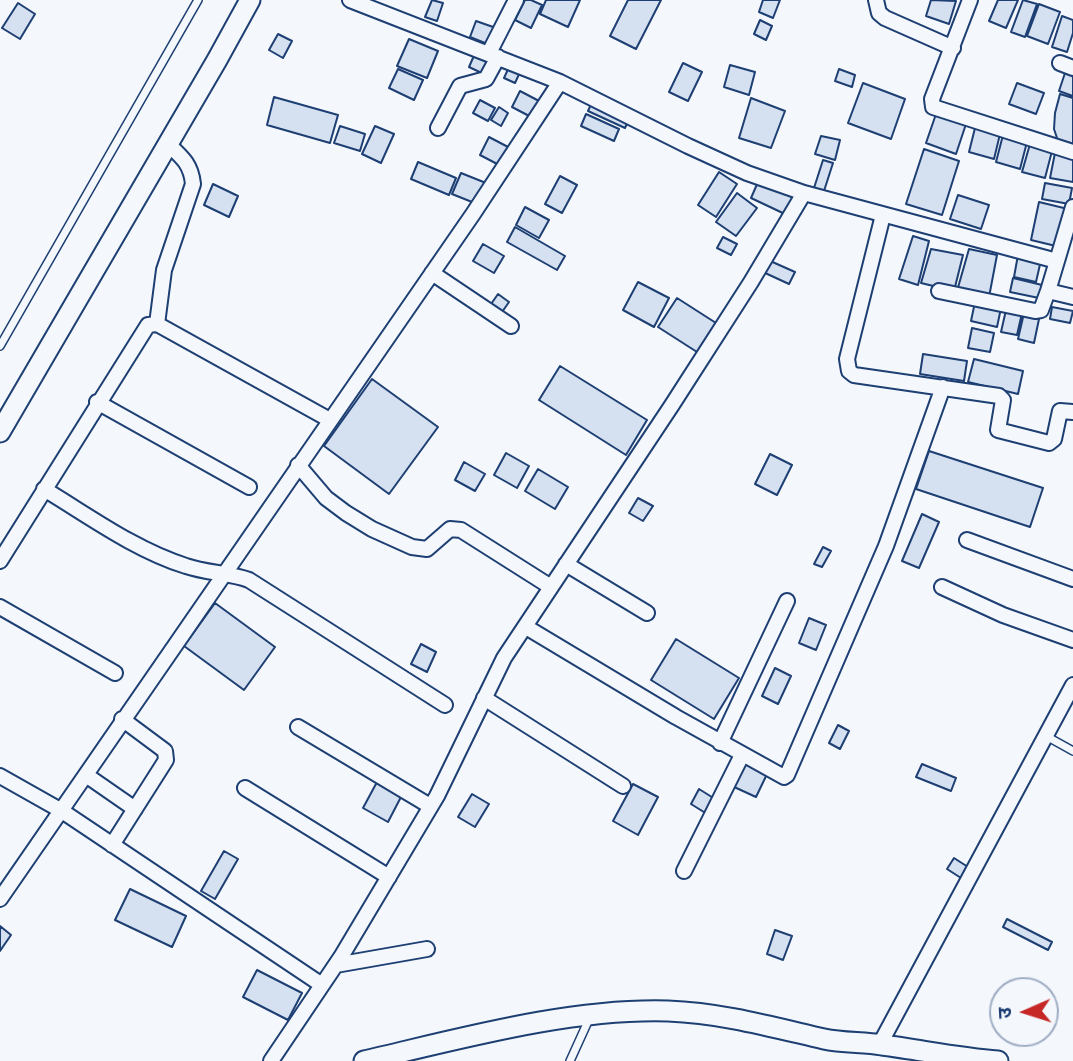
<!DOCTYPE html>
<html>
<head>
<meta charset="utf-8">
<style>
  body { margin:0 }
  #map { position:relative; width:1073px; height:1061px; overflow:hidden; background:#f4f7fb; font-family:Inter,"Noto Sans Devanagari",sans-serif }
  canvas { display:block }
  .north { position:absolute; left:989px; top:977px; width:70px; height:70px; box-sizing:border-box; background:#f4f7fb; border:2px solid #9eadc5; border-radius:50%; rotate:267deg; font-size:19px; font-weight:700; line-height:28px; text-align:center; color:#1d3f73 }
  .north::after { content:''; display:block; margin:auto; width:24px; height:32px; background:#c62828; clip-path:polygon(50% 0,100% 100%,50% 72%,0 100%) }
</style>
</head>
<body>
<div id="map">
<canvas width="1073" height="1061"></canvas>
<div class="north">उ</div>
</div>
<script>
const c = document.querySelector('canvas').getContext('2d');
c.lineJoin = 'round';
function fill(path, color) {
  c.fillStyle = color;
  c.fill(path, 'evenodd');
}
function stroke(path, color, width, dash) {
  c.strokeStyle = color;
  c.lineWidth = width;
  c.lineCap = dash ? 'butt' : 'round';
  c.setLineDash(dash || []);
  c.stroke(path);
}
const building = new Path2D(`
  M432 0 443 3 437 21 425 17Z
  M525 0H531L542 5 531 28 515 20Z
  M546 0H580L568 27 540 14Z
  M628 0H661L636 49 610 36Z
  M763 0H780L773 18 759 12Z
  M931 0 956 1 949 24 926 16Z
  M998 0H1018L1006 28 989 21Z
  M1023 0 1037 4 1025 37 1011 32Z
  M18 3 35 14 20 39 2 28Z
  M1039 4 1060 12 1048 44 1027 36Z
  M1062 16 1073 20V33L1067 52 1052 47Z
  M760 20 772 26 766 40 754 34Z
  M476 21 496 28 490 45 470 37Z
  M278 34 292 41 283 58 269 50Z
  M409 39 438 51 427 78 397 66Z
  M476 51 493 58 486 75 469 67Z
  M683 63 702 72 688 101 669 92Z
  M510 65 521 70 515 83 504 78Z
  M730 65 755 72 749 95 724 87Z
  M398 69 423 80 414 100 389 88Z
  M839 69 855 75 852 87 835 81Z
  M1065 73 1073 76V96L1059 91Z
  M863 83 905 99 891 139 848 123Z
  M1017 83 1044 93 1036 114 1009 104Z
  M520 91 541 102 533 118 512 107Z
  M1060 94 1073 98V145L1058 141 1054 129 1055 113Z
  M274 97 338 115 330 143 267 125Z
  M751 98 785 111 771 148 739 138Z
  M480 100 495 108 488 121 473 113Z
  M592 102 629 119 625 128 588 111Z
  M499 107 508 113 501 126 491 120Z
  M586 114 619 129 614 141 581 126Z
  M936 114 966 124 956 154 926 143Z
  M340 126 365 134 360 151 334 143Z
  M375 126 394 134 381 163 362 154Z
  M975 128 1000 134 994 159 969 152Z
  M1003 135 1027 142 1020 169 996 162Z
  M821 136 840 140 835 160 815 154Z
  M489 137 510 148 501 166 480 155Z
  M1030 144 1052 151 1045 178 1022 172Z
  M924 149 959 161 942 215 906 204Z
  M1055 153 1073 157V182L1050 178Z
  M823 160 833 163 824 191 814 188Z
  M418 162 456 178 449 195 411 179Z
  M719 172 737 184 716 217 698 205Z
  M461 173 486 183 477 204 452 194Z
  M560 176 577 185 562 213 545 204Z
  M758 182 795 198 787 215 751 198Z
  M1045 183 1072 188 1069 204 1042 199Z
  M213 184 238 196 229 217 204 205Z
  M737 193 757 208 736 236 716 222Z
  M958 195 989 205 981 229 950 219Z
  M1039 202 1068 209 1060 247 1031 240Z
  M525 207 549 220 539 238 516 225Z
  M515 227 565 256 557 270 507 242Z
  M913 236 929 241 918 285 899 279Z
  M723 237 737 244 731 255 717 248Z
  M483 244 504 256 494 273 473 261Z
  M931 249 963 255 954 291 921 283Z
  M969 249 997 255 989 297 957 291Z
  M1018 255 1041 260 1036 282 1014 277Z
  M768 260 795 272 789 284 763 272Z
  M1013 278 1042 285 1039 298 1010 292Z
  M638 282 669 298 654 327 623 310Z
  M498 294 509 302 500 315 489 307Z
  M677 298 716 323 697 352 658 327Z
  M975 302 1001 308 997 327 971 321Z
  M1052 307 1073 311 1070 323 1050 319Z
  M1006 310 1022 313 1017 335 1001 332Z
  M1024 313 1039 319 1034 343 1018 339Z
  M972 328 994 333 990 352 968 348Z
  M923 354 967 361 964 381 920 374Z
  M974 359 1023 371 1018 394 968 382Z
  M560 366 647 420 626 455 539 400Z
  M372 379 438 427 389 494 324 446Z
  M929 451 1043 488 1030 527 916 489Z
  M506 453 529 466 517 488 494 475Z
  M770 454 792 465 777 495 755 484Z
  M464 462 485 474 475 491 455 480Z
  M538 469 568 487 555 509 525 491Z
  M638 498 653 506 643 521 629 513Z
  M922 514 939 522 919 568 902 561Z
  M823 547 831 551 822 567 814 564Z
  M215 603 275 647 244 690 184 646Z
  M809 618 826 625 816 650 799 643Z
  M676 639 739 678 714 719 651 680Z
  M421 644 436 652 427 672 411 664Z
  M775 668 791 676 778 704 762 696Z
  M838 725 849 731 840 749 829 743Z
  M744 761 768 772 756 797 732 786Z
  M922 764 956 778 951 791 916 777Z
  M377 782 402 795 388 822 363 808Z
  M633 784 658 797 638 835 613 821Z
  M699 789 715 799 707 814 691 804Z
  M472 794 489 804 475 827 458 817Z
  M224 851 238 859 215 899 201 891Z
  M954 858 968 867 961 878 947 869Z
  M130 889 186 916 172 947 115 920Z
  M1007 919 1052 942 1048 950 1003 927Z
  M0 926 11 935 0 951Z
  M775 930 792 936 783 960 767 954Z
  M257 970 302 993 288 1020 243 997Z`);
fill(building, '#d5e0f0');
stroke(building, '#1d3f73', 2);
const lane = new Path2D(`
  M0 346 198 0
  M1046 736 1073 751
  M570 1061 590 1017`);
const street = new Path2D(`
  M350 0 560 82 688 146 747 173 804 193 1057 261 1048 291 1073 297
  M876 0 879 13 885 18 953 48
  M970 0 932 99 933 107 1073 152
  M489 53 516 0
  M1060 63 1073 68
  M438 128 460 86 486 79 498 57
  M883 215 847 359 849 371 854 375 999 396 1003 400 998 430 1049 443 1054 439 1060 411 1073 412
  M1057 261 1073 207
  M432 273 511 326
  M939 291 1035 311 1041 310 1048 291
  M157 324 164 270 193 184C191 164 182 157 168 144
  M97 402 249 487
  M298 465 326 498 346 513 372 529 412 547 427 549 450 529 461 530 551 587
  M44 489C89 516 135 550 186 566 206 573 231 573 249 580L445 705
  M967 540 1073 579
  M0 561 148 325 157 324 330 420
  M566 564 647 613
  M942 587 1003 615 1073 640
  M0 607 115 673
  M526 627 676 717 784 777 787 775 886 546 943 387
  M484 698 623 786
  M298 727 430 806
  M720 743 787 601
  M86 775 135 809
  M0 776 62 811 322 985
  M245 788 389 877
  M112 845 166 760 165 751 122 719
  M684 871 742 755
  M0 899 473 214 560 82
  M336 965 427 949
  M880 1044 1073 685
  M271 1061 341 957 437 796 504 658 672 405 751 282 804 193`);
const secondary = new Path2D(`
  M0 432 217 60 250 0
  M364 1061C460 1039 570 1008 668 1011 722 1013 772 1027 824 1039 843 1043 863 1042 882 1045 921 1050 959 1058 998 1061`);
stroke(lane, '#1d3f73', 10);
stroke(street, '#1d3f73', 18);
stroke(secondary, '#1d3f73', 23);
stroke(lane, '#f4f7fb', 7);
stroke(street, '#f4f7fb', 14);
stroke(secondary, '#f4f7fb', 19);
</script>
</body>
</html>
